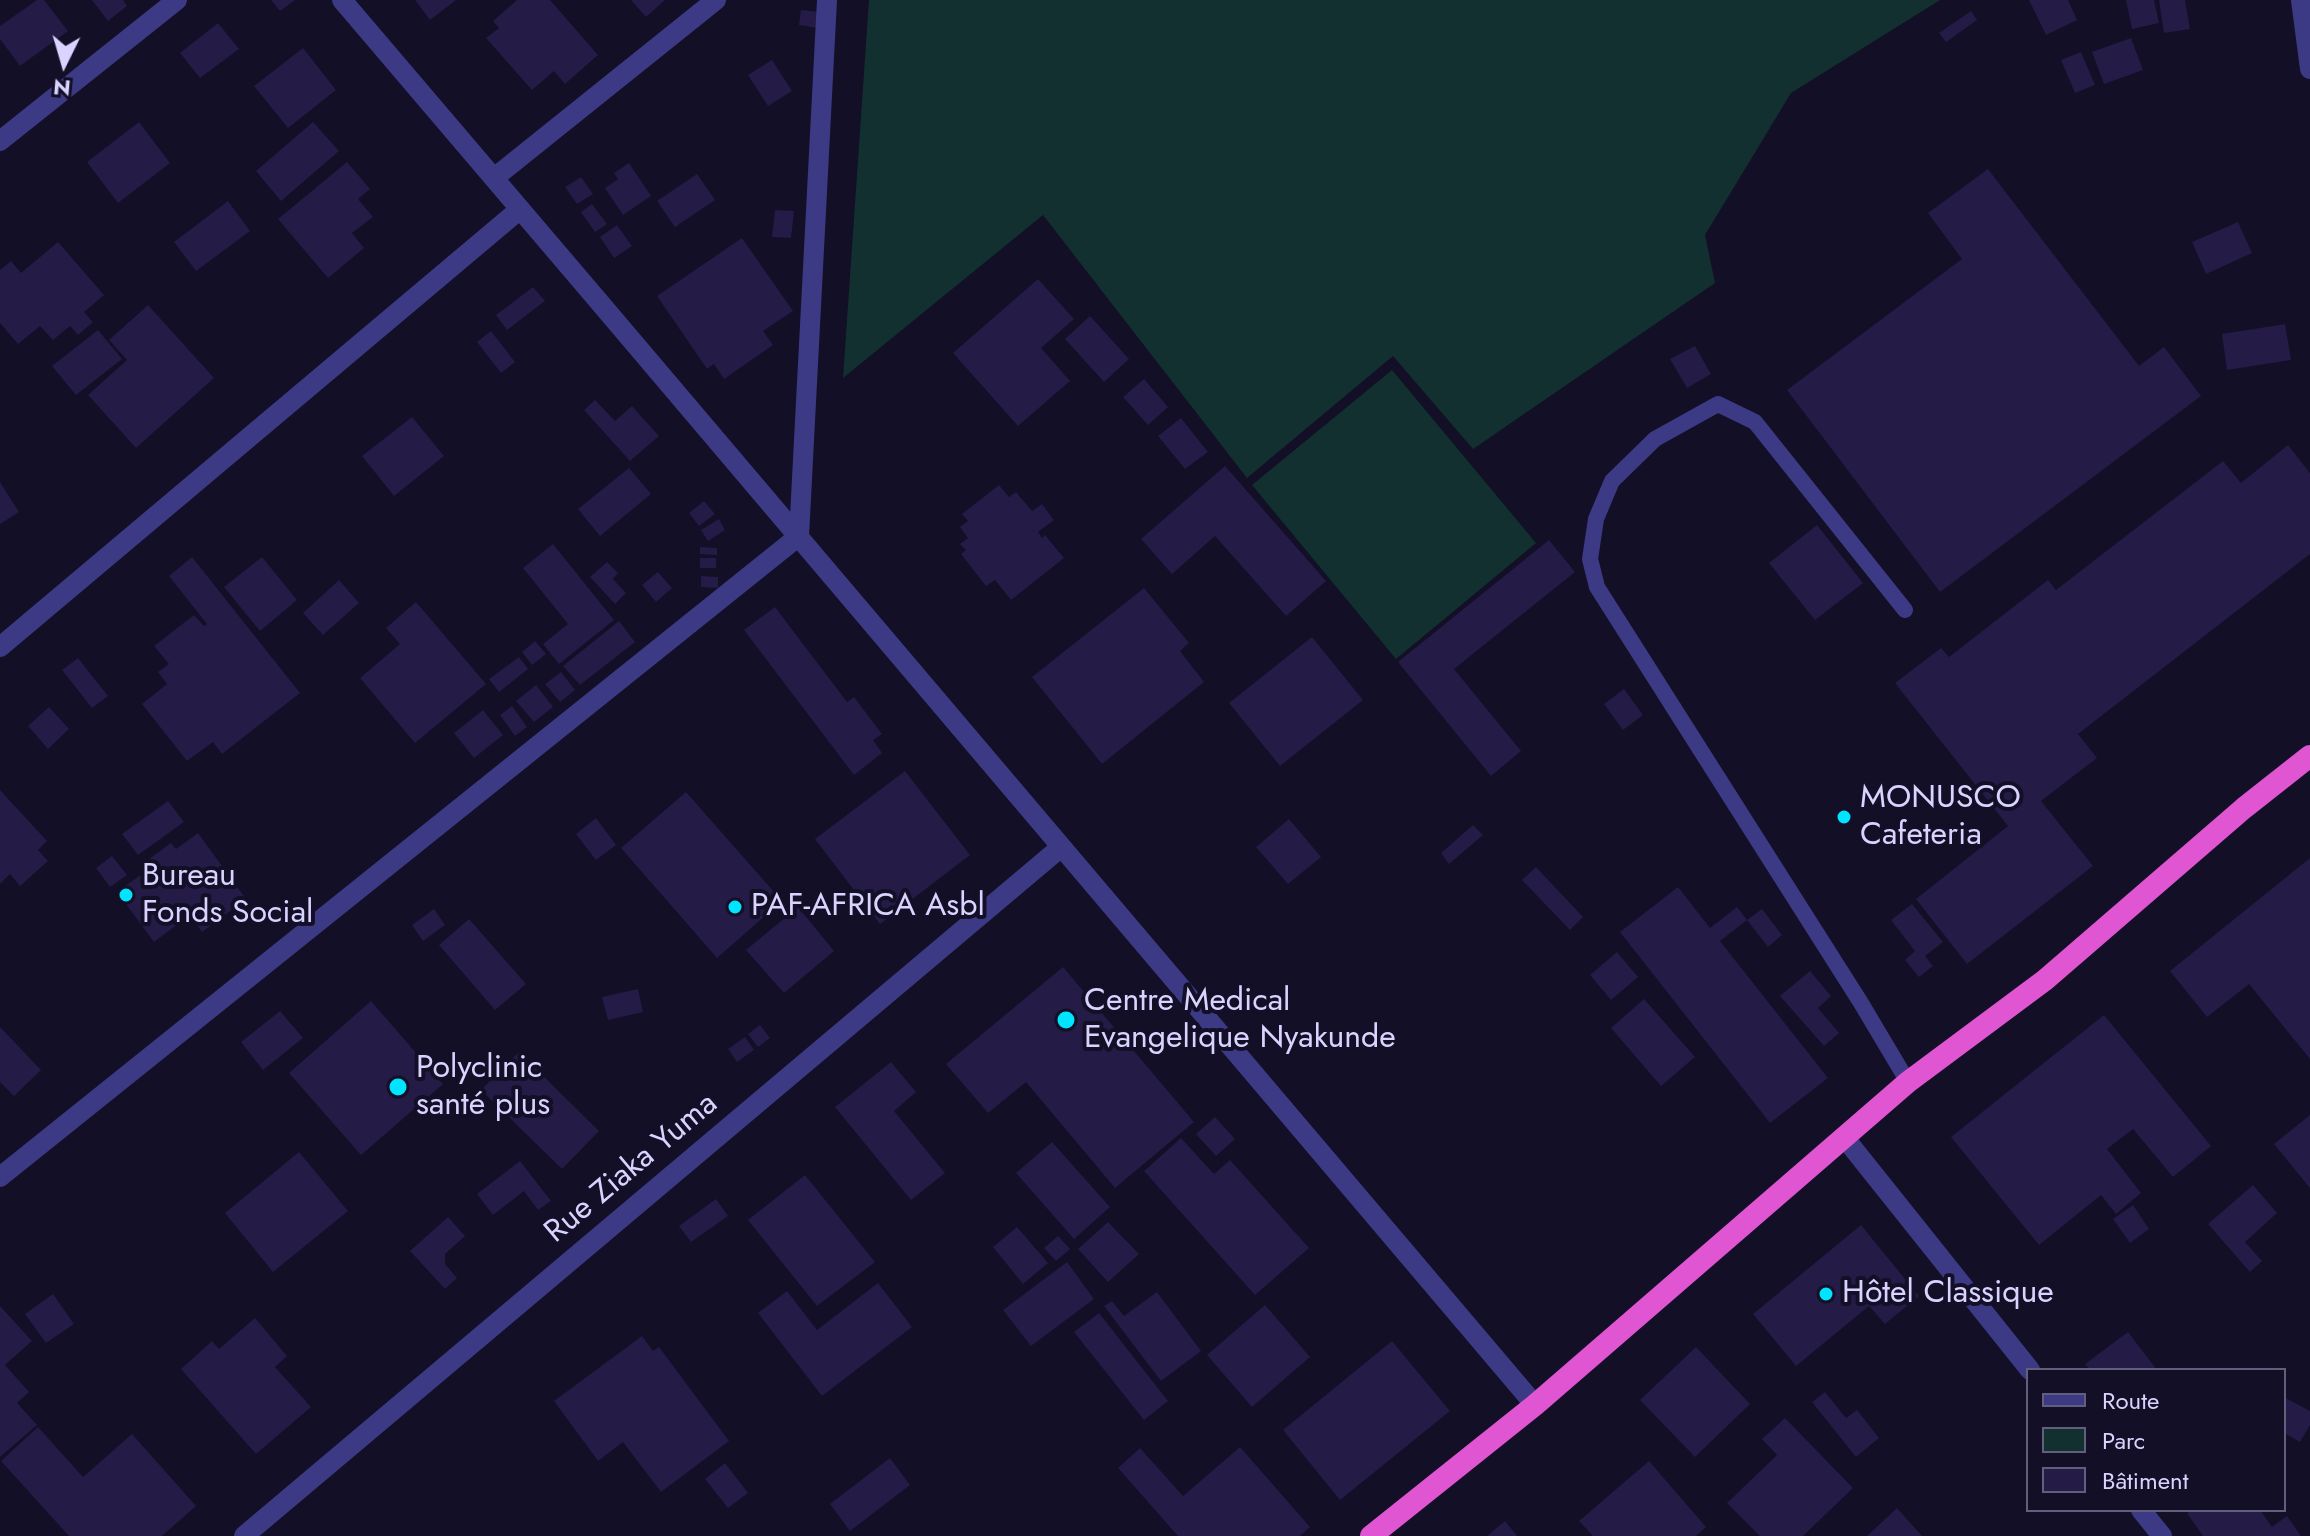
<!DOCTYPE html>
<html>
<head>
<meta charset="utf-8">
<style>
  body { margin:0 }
  #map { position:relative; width:2310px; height:1536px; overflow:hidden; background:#130f26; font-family:Jost,sans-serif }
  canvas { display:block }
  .legend { position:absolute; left:2026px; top:1368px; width:260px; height:144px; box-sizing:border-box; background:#130f26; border:2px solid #625e7d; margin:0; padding:10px 14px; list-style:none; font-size:24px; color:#d9d4ff }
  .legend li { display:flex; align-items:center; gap:16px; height:40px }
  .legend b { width:40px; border:2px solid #625e7d }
  .north { position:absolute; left:24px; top:24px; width:80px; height:80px; -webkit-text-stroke:6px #130f26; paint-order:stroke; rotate:185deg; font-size:22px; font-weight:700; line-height:32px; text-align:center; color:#d9d4ff }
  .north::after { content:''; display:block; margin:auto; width:28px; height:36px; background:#d9d4ff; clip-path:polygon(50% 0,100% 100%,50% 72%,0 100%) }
</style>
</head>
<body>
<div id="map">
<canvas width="2310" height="1536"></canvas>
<ul class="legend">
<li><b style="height:10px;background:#3d3a85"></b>Route</li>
<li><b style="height:22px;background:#12302f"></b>Parc</li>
<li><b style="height:22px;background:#241b47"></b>Bâtiment</li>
</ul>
<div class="north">N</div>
</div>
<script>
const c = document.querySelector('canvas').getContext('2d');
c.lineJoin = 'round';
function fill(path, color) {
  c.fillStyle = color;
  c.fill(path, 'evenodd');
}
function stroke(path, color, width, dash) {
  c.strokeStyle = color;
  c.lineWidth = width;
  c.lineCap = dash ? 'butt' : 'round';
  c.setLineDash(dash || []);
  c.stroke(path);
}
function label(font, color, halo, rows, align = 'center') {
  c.font = font + ' Jost,sans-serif';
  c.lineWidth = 8;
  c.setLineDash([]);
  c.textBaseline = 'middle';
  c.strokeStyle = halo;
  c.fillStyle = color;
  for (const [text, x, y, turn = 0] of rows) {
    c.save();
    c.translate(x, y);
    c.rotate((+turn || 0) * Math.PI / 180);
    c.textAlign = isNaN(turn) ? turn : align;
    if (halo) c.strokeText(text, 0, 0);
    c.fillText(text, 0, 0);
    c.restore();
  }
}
fill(new Path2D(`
  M869 0H1940L1791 93 1705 235 1715 283 1473 449 1393 356 1247 478 1043 215 843 378Z
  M1392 370 1536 543 1396 659 1252 485Z`), '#12302f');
fill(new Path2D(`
  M37 0H44L68 31 20 66 0 39V26Z
  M92 0H123L127 6 108 21Z
  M271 0H295L280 11Z
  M415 0H456L430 20Z
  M517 0H550L598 55 565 84 554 71 532 90 486 38 499 28 493 21Z
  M631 0H665L646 17Z
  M2029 0H2068L2077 20 2046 35Z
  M2126 0H2154L2159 23 2132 29Z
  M2159 0H2185L2190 29 2164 33Z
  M801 10 820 12 818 28 799 25Z
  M1971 11 1977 20 1946 42 1939 33Z
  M218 23 239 49 200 78 180 53Z
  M2131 38 2143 70 2104 84 2092 52Z
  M303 48 336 90 288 128 254 86Z
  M2081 52 2095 85 2075 93 2061 60Z
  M772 60 792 91 768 106 748 75Z
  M139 122 170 163 118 203 87 162Z
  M313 122 339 151 281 201 256 171Z
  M347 162 370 189 358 199 373 217 352 233 364 248 328 278 278 219Z
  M629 163 651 196 623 215 605 188 618 179 614 173Z
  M1988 169 2139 366 2164 347 2201 396 1940 592 1787 390 1962 259 1928 213Z
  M697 174 715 200 675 227 657 201Z
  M581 177 593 194 577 204 565 187Z
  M228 201 250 231 196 271 174 242Z
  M592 204 607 224 595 232 581 212Z
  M775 210 794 211 791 238 772 237Z
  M2238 222 2252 253 2206 274 2192 242Z
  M617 225 632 246 614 258 600 237Z
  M742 238 793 311 763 331 773 345 724 379 714 364 707 369 657 296Z
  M58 242 104 295 84 312 93 322 78 335 70 326 53 340 40 326 18 344 0 323V270L11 261 21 273Z
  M1038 279 1074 319 1041 348 1070 381 1018 426 953 353Z
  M533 287 545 301 507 330 496 315Z
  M148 305 214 378 136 448 88 395 127 360 109 340Z
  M1090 316 1129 359 1104 382 1065 339Z
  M2285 324 2291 360 2227 370 2222 334Z
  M98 330 122 359 76 395 52 366Z
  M491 331 515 362 501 373 477 342Z
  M1695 346 1711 374 1687 388 1670 359Z
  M1144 379 1168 407 1148 425 1123 397Z
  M595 400 615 421 632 406 659 436 630 461 584 410Z
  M412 417 444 456 394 496 362 456Z
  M1181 418 1208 452 1185 469 1158 436Z
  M2288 445 2310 473V554L2078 734 2097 758 2041 801 2093 866 1967 964 1916 899 2008 826 1895 683 1941 648 1949 657 2048 580 2056 590 2223 461 2241 483Z
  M1225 466 1326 581 1286 616 1215 536 1172 574 1141 539Z
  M629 468 651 494 600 536 578 509Z
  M0 482 19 512 0 524Z
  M999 485 1009 497 1016 492 1032 511 1042 504 1054 520 1038 532 1042 538 1045 535 1064 558 1011 600 995 580 986 586 961 554 966 550 960 544 968 538 960 527 968 521 962 514Z
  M704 501 715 514 699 526 689 513Z
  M719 519 725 530 708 541 701 530Z
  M1817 525 1863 583 1815 620 1769 563Z
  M1549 540 1575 572 1454 669 1521 751 1491 776 1398 662Z
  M553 544 614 620 559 664 543 644 568 624 523 568Z
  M700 547 717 548V555L700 554Z
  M192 557 300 693 222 754 213 742 187 761 142 704 167 684 158 672 169 664 154 646 194 615 204 626 207 624 169 576Z
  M262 557 297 600 260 631 224 587Z
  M700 558H716V568H700Z
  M607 562 618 573 613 579 626 593 615 604 590 577Z
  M658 572 672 588 656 602 642 585Z
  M701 576 718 577V588L701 587Z
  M339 580 359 603 323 635 303 613Z
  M1144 588 1189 643 1180 651 1204 682 1102 764 1032 677Z
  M416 602 486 684 415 743 360 678 400 644 386 628Z
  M775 607 847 702 854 697 882 734 873 740 882 753 854 775 744 630Z
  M619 621 635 642 580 685 563 666Z
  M1312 637 1363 700 1280 766 1229 703Z
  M535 641 546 654 532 665 522 652Z
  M519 657 528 669 499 692 489 679Z
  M78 658 108 696 92 708 62 670Z
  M561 672 575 690 560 702 545 684Z
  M536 685 553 707 534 722 516 701Z
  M1624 689 1643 715 1623 730 1604 704Z
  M512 706 527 727 515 736 500 715Z
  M49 707 69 729 48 749 28 726Z
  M483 710 503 735 474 758 454 733Z
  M905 771 970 855 880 924 815 839Z
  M0 790 47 841 38 850 48 861 20 886 10 874 0 884Z
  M686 792 782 901 717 958 621 848Z
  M168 801 184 822 138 855 122 834Z
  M596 818 616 845 596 860 576 834Z
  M1289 819 1321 857 1288 884 1256 847Z
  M1473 825 1483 835 1449 864 1441 853Z
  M198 833 246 899 202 932 190 915 154 942 117 892 146 871 141 865 171 843 176 849Z
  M112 856 127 875 110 887 96 868Z
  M2310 858V1059L2249 984 2207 1017 2170 971Z
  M1536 867 1583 917 1570 930 1522 880Z
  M1678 887 1710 928 1737 907 1747 920 1720 941 1828 1078 1770 1123 1620 932Z
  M1912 904 1943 942 1925 956 1933 966 1919 977 1905 960 1915 951 1891 920Z
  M798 907 834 951 784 993 746 950Z
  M434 909 445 925 423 941 412 925Z
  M1762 909 1782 935 1768 947 1747 920Z
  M469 919 526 984 495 1010 439 945Z
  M1617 952 1638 977 1611 1000 1590 975Z
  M1063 967 1194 1122 1115 1188 1026 1082 988 1113 946 1064Z
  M1810 971 1831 996 1818 1008 1839 1033 1824 1046 1780 996Z
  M638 989 643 1012 608 1020 602 997Z
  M1644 999 1695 1057 1661 1086 1611 1028Z
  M371 1001 443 1084 361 1155 289 1073Z
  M280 1011 303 1038 263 1070 241 1042Z
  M2104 1015 2211 1146 2173 1177 2133 1129 2107 1149 2141 1193 2116 1214 2101 1195 2039 1245 1951 1137Z
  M760 1025 770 1038 758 1047 748 1034Z
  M0 1027 41 1070 14 1096 0 1082Z
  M745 1037 754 1050 737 1062 728 1049Z
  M519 1052 599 1131 562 1169 481 1090Z
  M891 1062 916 1092 894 1111 945 1173 911 1200 835 1107Z
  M2310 1115V1188L2274 1144Z
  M1215 1117 1235 1139 1216 1156 1196 1134Z
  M1181 1138 1214 1174 1230 1160 1309 1248 1255 1295 1144 1171Z
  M1052 1142 1110 1207 1074 1239 1016 1173Z
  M299 1152 348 1211 273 1272 225 1213Z
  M520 1161 551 1201 538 1210 524 1191 493 1215 477 1194Z
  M805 1175 875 1262 817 1306 748 1220Z
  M2253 1185 2277 1213 2245 1242 2262 1261 2250 1272 2208 1224Z
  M716 1199 728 1216 691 1242 679 1226Z
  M2133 1205 2149 1229 2130 1243 2113 1219Z
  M448 1217 465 1236 445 1254V1264L457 1278 445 1289 410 1251Z
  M1108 1222 1139 1254 1108 1282 1078 1249Z
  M1861 1225 1919 1296 1885 1324 1869 1306 1796 1366 1753 1314Z
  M1017 1227 1048 1263 1023 1284 993 1247Z
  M1058 1236 1070 1249 1056 1261 1044 1248Z
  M1067 1262 1094 1299 1031 1346 1003 1310Z
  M878 1283 912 1327 822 1396 758 1313 787 1291 817 1330Z
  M1157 1292 1201 1351 1161 1381 1104 1306 1112 1301 1124 1316Z
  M53 1294 74 1324 46 1343 25 1314Z
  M1265 1305 1310 1357 1252 1407 1207 1355Z
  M0 1306 32 1341 5 1365 29 1392 17 1403 37 1425 0 1457Z
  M1099 1313 1168 1401 1144 1420 1074 1332Z
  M255 1318 287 1356 275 1367 311 1407 256 1454 181 1369 212 1341 219 1349Z
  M2128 1332 2157 1370H2090L2085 1364Z
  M642 1336 653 1351 659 1347 729 1441 661 1492 623 1442 598 1461 554 1401Z
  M1392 1341 1450 1411 1340 1500 1283 1430Z
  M1696 1347 1750 1404 1695 1457 1640 1400Z
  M1825 1392 1846 1418 1857 1410 1879 1438 1856 1457 1812 1402Z
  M2284 1397 2310 1411V1425L2300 1442 2284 1433Z
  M1785 1418 1853 1488 1803 1536H1760L1727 1503 1777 1455 1762 1439Z
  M38 1427 83 1477 132 1434 196 1506 162 1536H69L1 1461Z
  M1240 1447 1310 1527 1300 1536H1178L1118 1468 1140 1448 1183 1496Z
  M890 1458 910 1485 850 1531 830 1504Z
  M1649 1461 1706 1527 1696 1536H1593L1579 1521Z
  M725 1463 748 1493 728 1508 705 1479Z
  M1897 1508 1922 1536H1867Z
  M2192 1510H2260L2272 1527 2287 1516 2301 1536H2203L2187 1513Z
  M1505 1521 1517 1536H1487Z`), '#241b47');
stroke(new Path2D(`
  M1905 610 1755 422 1718 404 1655 439 1612 481 1596 519 1590 559 1597 587 1861 1003 1908 1082`), '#3d3a85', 16);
stroke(new Path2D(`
  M2301 0 2310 69
  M0 141 177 0
  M494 178 716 0
  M0 647 519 210
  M1844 1137 2030 1370
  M0 1177 799 536 827 0
  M2141 1510 2162 1536
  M244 1536 1060 848`), '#3d3a85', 20);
stroke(new Path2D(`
  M342 0C741 467 1136 937 1535 1405`), '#3d3a85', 20);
stroke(new Path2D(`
  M1371 1536 1535 1405 1908 1082 2045 980 2244 808 2310 756`), '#e055d1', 22);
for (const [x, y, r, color] of [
  [1844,817,8,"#00e5ff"],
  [126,895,8,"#00e5ff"],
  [735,907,8,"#00e5ff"],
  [1066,1020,10,"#00e5ff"],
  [398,1087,10,"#00e5ff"],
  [1826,1294,8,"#00e5ff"]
]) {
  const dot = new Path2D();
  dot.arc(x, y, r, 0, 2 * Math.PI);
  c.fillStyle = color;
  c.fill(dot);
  stroke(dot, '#130f26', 3);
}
label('32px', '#d9d4ff', '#130f26', [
  ["MONUSCO",1860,799],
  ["Cafeteria",1860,836],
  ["Bureau",142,877],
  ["Fonds Social",142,914],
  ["PAF-AFRICA Asbl",751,907],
  ["Centre Medical",1084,1002],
  ["Evangelique Nyakunde",1084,1039],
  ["Polyclinic",416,1069],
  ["santé plus",416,1106],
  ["Hôtel Classique",1842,1294]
], 'left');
label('32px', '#d9d4ff', '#130f26', [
  ["Rue Ziaka Yuma",632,1169,-40]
]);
</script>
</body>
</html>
